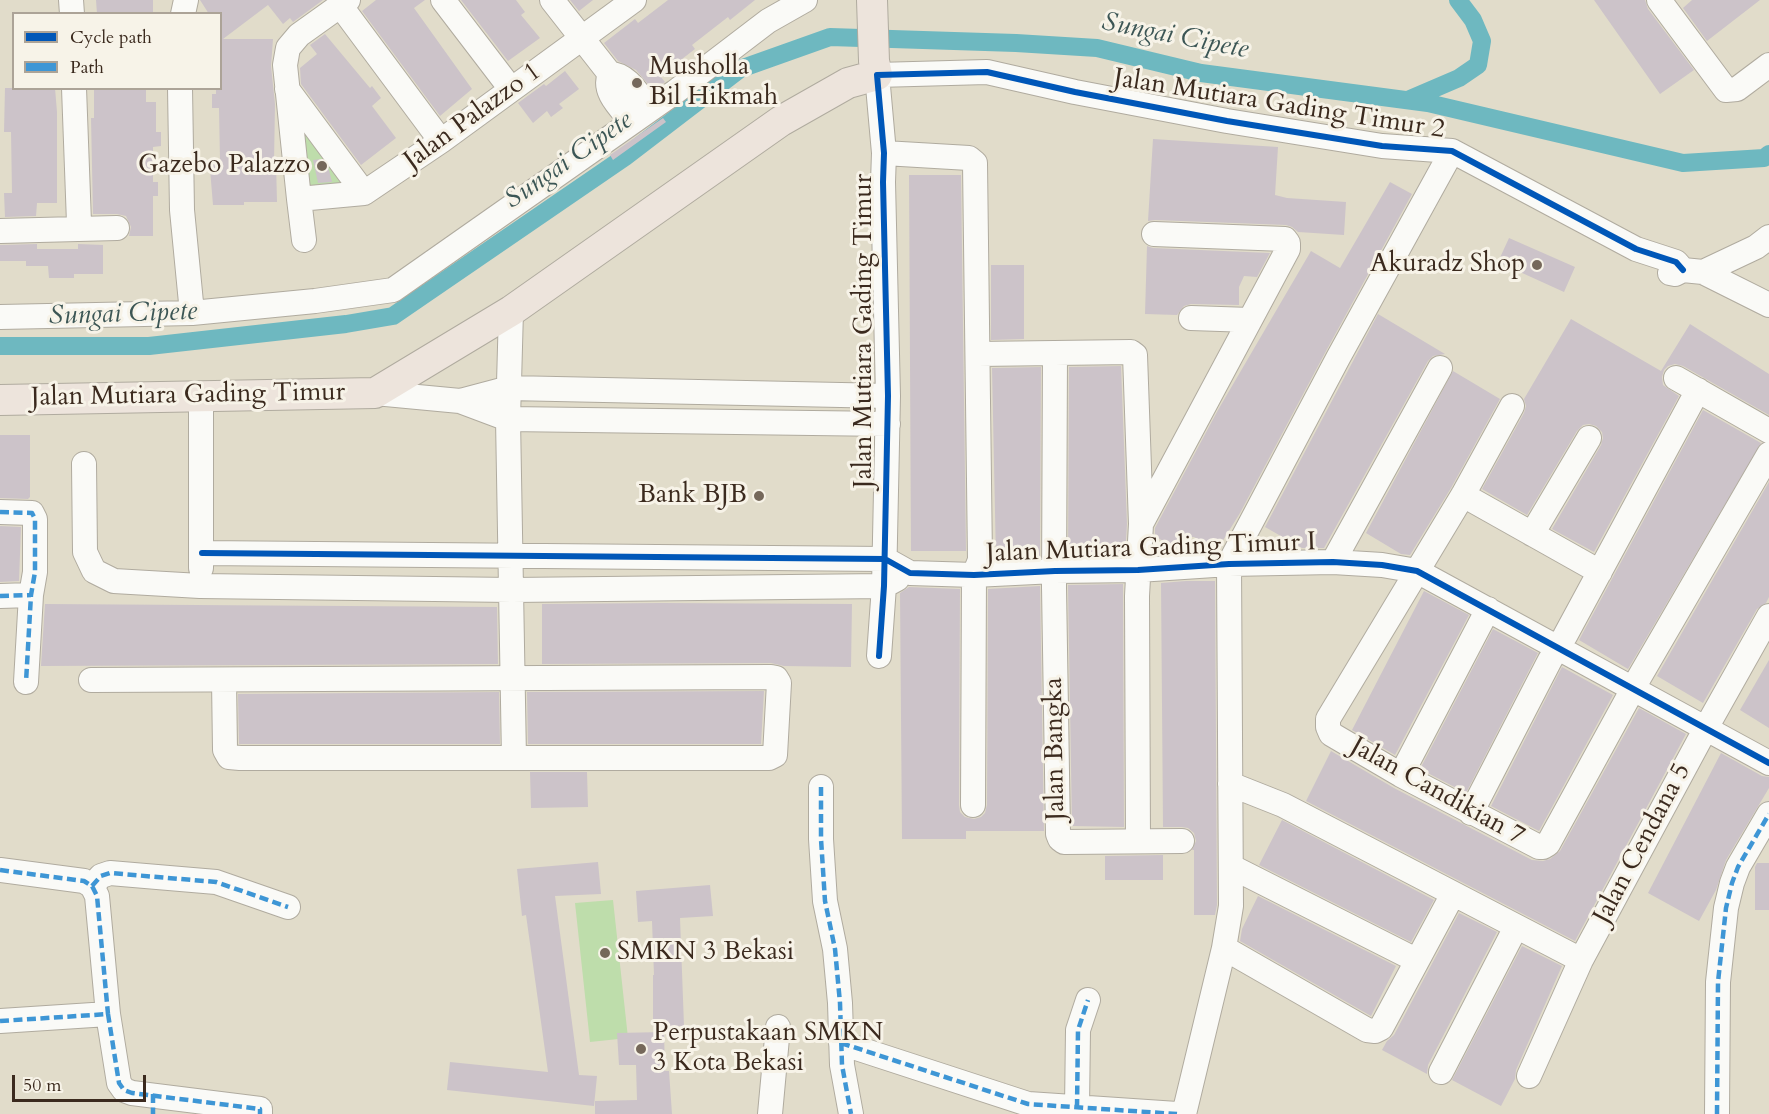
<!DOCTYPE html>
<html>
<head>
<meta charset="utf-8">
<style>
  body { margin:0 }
  #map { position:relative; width:1769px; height:1114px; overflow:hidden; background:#e1dcca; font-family:Cardo,serif }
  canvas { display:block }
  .legend { position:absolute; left:12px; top:12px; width:210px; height:78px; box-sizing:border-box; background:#f7f3e8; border:2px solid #aca397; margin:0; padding:8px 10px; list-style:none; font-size:18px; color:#3b2a1e }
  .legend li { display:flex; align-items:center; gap:12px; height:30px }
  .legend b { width:30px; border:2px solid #aca397 }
  .scale { position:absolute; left:12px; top:1075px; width:134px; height:27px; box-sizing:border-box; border:3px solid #3b2a1e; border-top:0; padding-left:8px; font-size:18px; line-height:21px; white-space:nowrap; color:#3b2a1e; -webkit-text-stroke:4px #f7f3e8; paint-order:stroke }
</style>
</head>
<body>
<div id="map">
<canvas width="1769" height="1114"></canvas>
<ul class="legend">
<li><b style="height:8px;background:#0057b8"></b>Cycle path</li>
<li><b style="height:8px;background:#3e96d5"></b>Path</li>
</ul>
<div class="scale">50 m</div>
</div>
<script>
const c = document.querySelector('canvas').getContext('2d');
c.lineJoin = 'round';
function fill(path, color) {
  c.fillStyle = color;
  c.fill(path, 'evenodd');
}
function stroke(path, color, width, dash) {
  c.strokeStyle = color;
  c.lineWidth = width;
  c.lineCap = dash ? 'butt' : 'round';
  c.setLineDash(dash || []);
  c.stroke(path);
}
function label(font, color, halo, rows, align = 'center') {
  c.font = font + ' Cardo,serif';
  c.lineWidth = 6;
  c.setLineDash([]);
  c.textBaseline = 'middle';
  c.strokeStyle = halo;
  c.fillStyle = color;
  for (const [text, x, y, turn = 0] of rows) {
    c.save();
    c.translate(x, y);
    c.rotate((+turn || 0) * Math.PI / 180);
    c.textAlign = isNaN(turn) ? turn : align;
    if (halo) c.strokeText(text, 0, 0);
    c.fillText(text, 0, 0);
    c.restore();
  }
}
fill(new Path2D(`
  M301 118 352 188 308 191Z
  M613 900 628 1038 590 1042 575 903Z`), '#beddab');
stroke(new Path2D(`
  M1410 99 1459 78 1478 65 1482 41 1473 20 1458 0
  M0 346H149L346 324 393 316 625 157 740 69 830 37 1016 43 1097 48 1201 73 1428 103 1683 163 1764 158 1769 154`), '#6eb8c0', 18);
fill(new Path2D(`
  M96 0H153V14H97Z
  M200 0H323L293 22 290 18 283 24 268 5 223 39H273L271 66 275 104 274 162H276L277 202H244V205H213L210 169H213V160H220L219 108H212V94H216V88H220V14H209Z
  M376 0H425L414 8 472 89 440 116 362 11Z
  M461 0H516L525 12 521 15 540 38 508 61Z
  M570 0H593L579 11Z
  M668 0H755L730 20 728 17 692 45 695 49 660 76 665 82 653 90 636 70 618 61 604 43 635 19 638 23Z
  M1594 0H1645L1648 9 1694 70 1660 94Z
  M1692 0H1760L1707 41 1683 8Z
  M325 34 370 88 372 86 381 98 372 106 396 138 361 165 301 84 300 68 317 54 310 45Z
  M565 71 579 89 559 104 563 108 551 117 547 111 533 123 518 103 544 84 546 86Z
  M5 88H55L57 112V203H37L36 216 5 217 4 193H12L11 132H4Z
  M146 88V102H156V132H161V146L153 147V182H158V196H153V236H129L131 227 126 216 117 214H93L91 118H94V89Z
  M663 118 666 122 613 160 610 155Z
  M1153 139 1278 147 1275 195 1287 198 1346 202 1344 235 1298 232 1292 227 1286 225 1155 220 1148 221Z
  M321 159 329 170 332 182 318 183 313 160Z
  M909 175H961L966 551H911Z
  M1390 182 1412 194 1326 351 1240 513 1217 550 1194 537H1183L1176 549 1155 536V528L1218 410 1311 251 1340 268Z
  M1509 238 1575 267 1564 292 1498 262Z
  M37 244V249H78V244L103 245V274H74V278H49L48 266H26V261H0V245Z
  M1147 246 1153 248 1270 253 1257 277 1244 276 1239 287V305L1191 304 1184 306 1177 315 1145 314Z
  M991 265H1024V339L991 340Z
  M1378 314 1445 354 1433 356 1428 361 1324 548H1302L1265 527Z
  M1571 319 1661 371 1690 324 1769 374V415L1683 366 1675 364 1668 366 1664 370 1662 377 1663 385 1679 396 1594 552 1552 529 1601 445 1603 438 1602 432 1596 426 1589 424 1583 425 1577 431 1527 515 1482 489 1524 413 1526 406 1524 399Z
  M1121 366 1127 524 1125 556 1068 557 1069 367Z
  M1041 367 1040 557 996 560 992 368Z
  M1453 371 1500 399 1451 488 1410 555 1401 554 1366 533Z
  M1703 410 1761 443 1628 669 1579 640Z
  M0 435H30V497L28 499 0 498Z
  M1769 482V597L1766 603 1757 609 1703 703 1657 676Z
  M0 526 21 527 19 581 0 582Z
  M1186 581H1215L1217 905 1215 915H1194V850H1192L1196 841 1194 833 1188 828 1182 827H1163L1161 583Z
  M1123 584 1124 827 1072 826 1068 585Z
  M1040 586 1044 831H966V839H902L900 593 909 587 960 589 959 805 960 812 965 817 974 819 981 817 985 813 987 805 988 589Z
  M1424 591 1469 615 1395 755 1352 730Z
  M660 603 852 604 851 667 784 666 771 663 542 664V604Z
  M45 604 497 607 498 664 41 666Z
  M1493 629 1538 653 1466 793 1420 769Z
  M1769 660V728L1740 710Z
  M1562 667 1613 695 1539 831 1491 806Z
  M764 691 761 744H528L527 692Z
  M499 692 500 744H239L238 694Z
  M1639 708 1686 734 1575 941 1306 801 1331 751 1394 788 1532 860 1543 861 1550 859 1560 851Z
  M1721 753 1762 776 1769 777V788L1726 860 1716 890 1699 921 1648 893Z
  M530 772H587L588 807 531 808Z
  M1282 820 1434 900 1411 942 1259 865Z
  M1163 855V880H1105V856Z
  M598 862 601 894 555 896 579 1075 597 1076 594 1106 447 1090 450 1062 548 1072 526 915 522 916 517 869Z
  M1757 863H1769V910H1755V867Z
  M710 885 713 916 680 918 684 1026 653 1027V975H654L652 921 638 922 636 891Z
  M1258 896 1396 966 1371 1016 1240 941 1242 929Z
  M1459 913 1497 932 1428 1065 1427 1074 1382 1050 1387 1041 1394 1035Z
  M1522 946 1562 966 1516 1070 1515 1079 1501 1106 1452 1080Z
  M664 1032 665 1071H669L672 1114H595V1101L637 1100 636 1065H619L617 1033Z`), '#ccc3c9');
const minor = new Path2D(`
  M71 0 72 14
  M348 0 299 35 288 48 285 65 299 199 364 193 441 141 634 0
  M443 0 511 89
  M552 0 610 74
  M1659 0 1726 90 1737 89 1769 65
  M340 5 441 141
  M183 14 186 0
  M610 74C602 92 621 108 632 122
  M610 74C628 74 639 96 650 109
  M74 88 79 223 77 228
  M180 88 182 210 192 313
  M287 89 364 193
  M884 153 969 158 975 163 980 560 974 575 973 805
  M299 199 304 240
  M0 231 117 228
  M1703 272 1769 305
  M1670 273 1675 274 1683 270 1703 272 1756 247 1769 237
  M511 311 508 419 514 758
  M0 317 192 313 315 301 393 290 675 92 768 21 805 0
  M1191 318 1250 320
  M1055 353 1054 587 1058 834 1060 839 1064 842 1182 841
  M978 354 1131 352 1135 355 1141 524 1137 596 1138 841
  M1676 378 1769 431
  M375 393 460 401 508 419 888 424
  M460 401 509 388 888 396
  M1512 406 1463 495 1328 719V727L1331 734 1401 775 1539 847H1543L1548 844 1640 676 1769 454
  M84 464 85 552 94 571 114 581 200 586 512 590 884 586 897 579
  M1463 495 1600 572
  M0 512 32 513 35 519V572L31 595 26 682
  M1142 522 1288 249V243L1285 239 1154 234
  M1532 534 1589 438
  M202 553 885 559 910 573 974 575 1055 571 1138 570 1229 564 1333 562 1382 565 1417 571 1769 763
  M1333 562 1440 368
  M201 568V397
  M0 596 31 595
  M879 656 884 586 888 396 883 182 884 153 877 75 987 72 1075 92 1227 121 1382 146 1452 151 1636 249 1676 262 1683 270
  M91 680 771 677 776 678 779 683 775 755 769 758H240L229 757 225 750 224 680
  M1401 775 1488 609
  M1230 784 1283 805 1581 960
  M821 787V839L825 901 835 949 840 1003 842 1065 851 1114
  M1471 813 1550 660 1565 636 1698 390
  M1232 867 1416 960
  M0 870 84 881 92 886 97 896 108 1014
  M92 886 101 876 110 873 216 882 288 907
  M1224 948 1367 1030 1375 1031 1381 1028 1453 894
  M0 1021 108 1014 119 1083 124 1090 132 1093 260 1109V1114
  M841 1043 1028 1104 1177 1114
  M1441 1072 1516 927
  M1529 1076 1581 960 1706 728 1769 616
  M1077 1108 1078 1030 1088 1000
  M770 1114 778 1027
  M1184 1114 1224 948 1231 906 1229 564 1338 358 1452 151
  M1717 1114 1718 982 1726 908 1732 883 1738 867 1769 814`);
const major = new Path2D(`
  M0 400 375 393 511 311 781 121 848 83 877 75 874 61 872 0`);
stroke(minor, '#b0ab9f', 26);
stroke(major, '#b0ab9f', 32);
stroke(minor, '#fafaf7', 24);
stroke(major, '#ede4dc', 30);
stroke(new Path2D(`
  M0 512 32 513 35 519V572L31 595 26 682
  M0 596 31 595
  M821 787V839L825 901 835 949 840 1003 842 1065 851 1114
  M0 870 84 881 92 886 97 896 108 1014
  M92 886 101 876 110 873 216 882 288 907
  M0 1021 108 1014 119 1083 124 1090 132 1093 260 1109V1114
  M841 1043 1028 1104 1177 1114
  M153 1094V1114
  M1077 1108 1078 1030 1088 1000
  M1717 1114 1718 982 1726 908 1732 883 1738 867 1769 814`), '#3e96d5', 4.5, [9, 4.5]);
stroke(new Path2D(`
  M202 553 885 559 910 573 974 575 1055 571 1138 570 1229 564 1333 562 1382 565 1417 571 1769 763
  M879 656 884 586 888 396 883 182 884 153 877 75 987 72 1075 92 1227 121 1382 146 1452 151 1636 249 1676 262 1683 270`), '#0057b8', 6);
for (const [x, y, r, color] of [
  [637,83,6,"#75685a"],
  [322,166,6,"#75685a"],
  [1537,265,6,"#75685a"],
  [759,496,6,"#75685a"],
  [605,953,6,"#75685a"],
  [641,1049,6,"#75685a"]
]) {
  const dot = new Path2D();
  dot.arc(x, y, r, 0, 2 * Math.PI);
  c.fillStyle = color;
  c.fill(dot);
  stroke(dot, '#f7f3e8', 2);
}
label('26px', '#3b2a1e', '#f7f3e8', [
  ["Musholla",649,68],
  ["Bil Hikmah",649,98],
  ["Gazebo Palazzo",310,166,"right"],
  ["Akuradz Shop",1525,265,"right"],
  ["Bank BJB",747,496,"right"],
  ["SMKN 3 Bekasi",617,953],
  ["Perpustakaan SMKN",653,1034],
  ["3 Kota Bekasi",653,1064]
], 'left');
label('26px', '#3b2a1e', '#f7f3e8', [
  ["Jalan Mutiara Gading Timur 2",1279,105,9],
  ["Jalan Palazzo 1",473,117,-36],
  ["Jalan Mutiara Gading Timur",865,331,-90],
  ["Jalan Mutiara Gading Timur",188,396,-1],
  ["Jalan Mutiara Gading Timur I",1151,549,-2],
  ["Jalan Bangka",1056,749,-91],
  ["Jalan Candikian 7",1437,792,29],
  ["Jalan Cendana 5",1643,844,-62]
]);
label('italic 27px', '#3c5655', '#f7f3e8', [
  ["Sungai Cipete",1175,37,11],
  ["Sungai Cipete",569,161,-35],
  ["Sungai Cipete",123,315,-2]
]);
</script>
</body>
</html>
